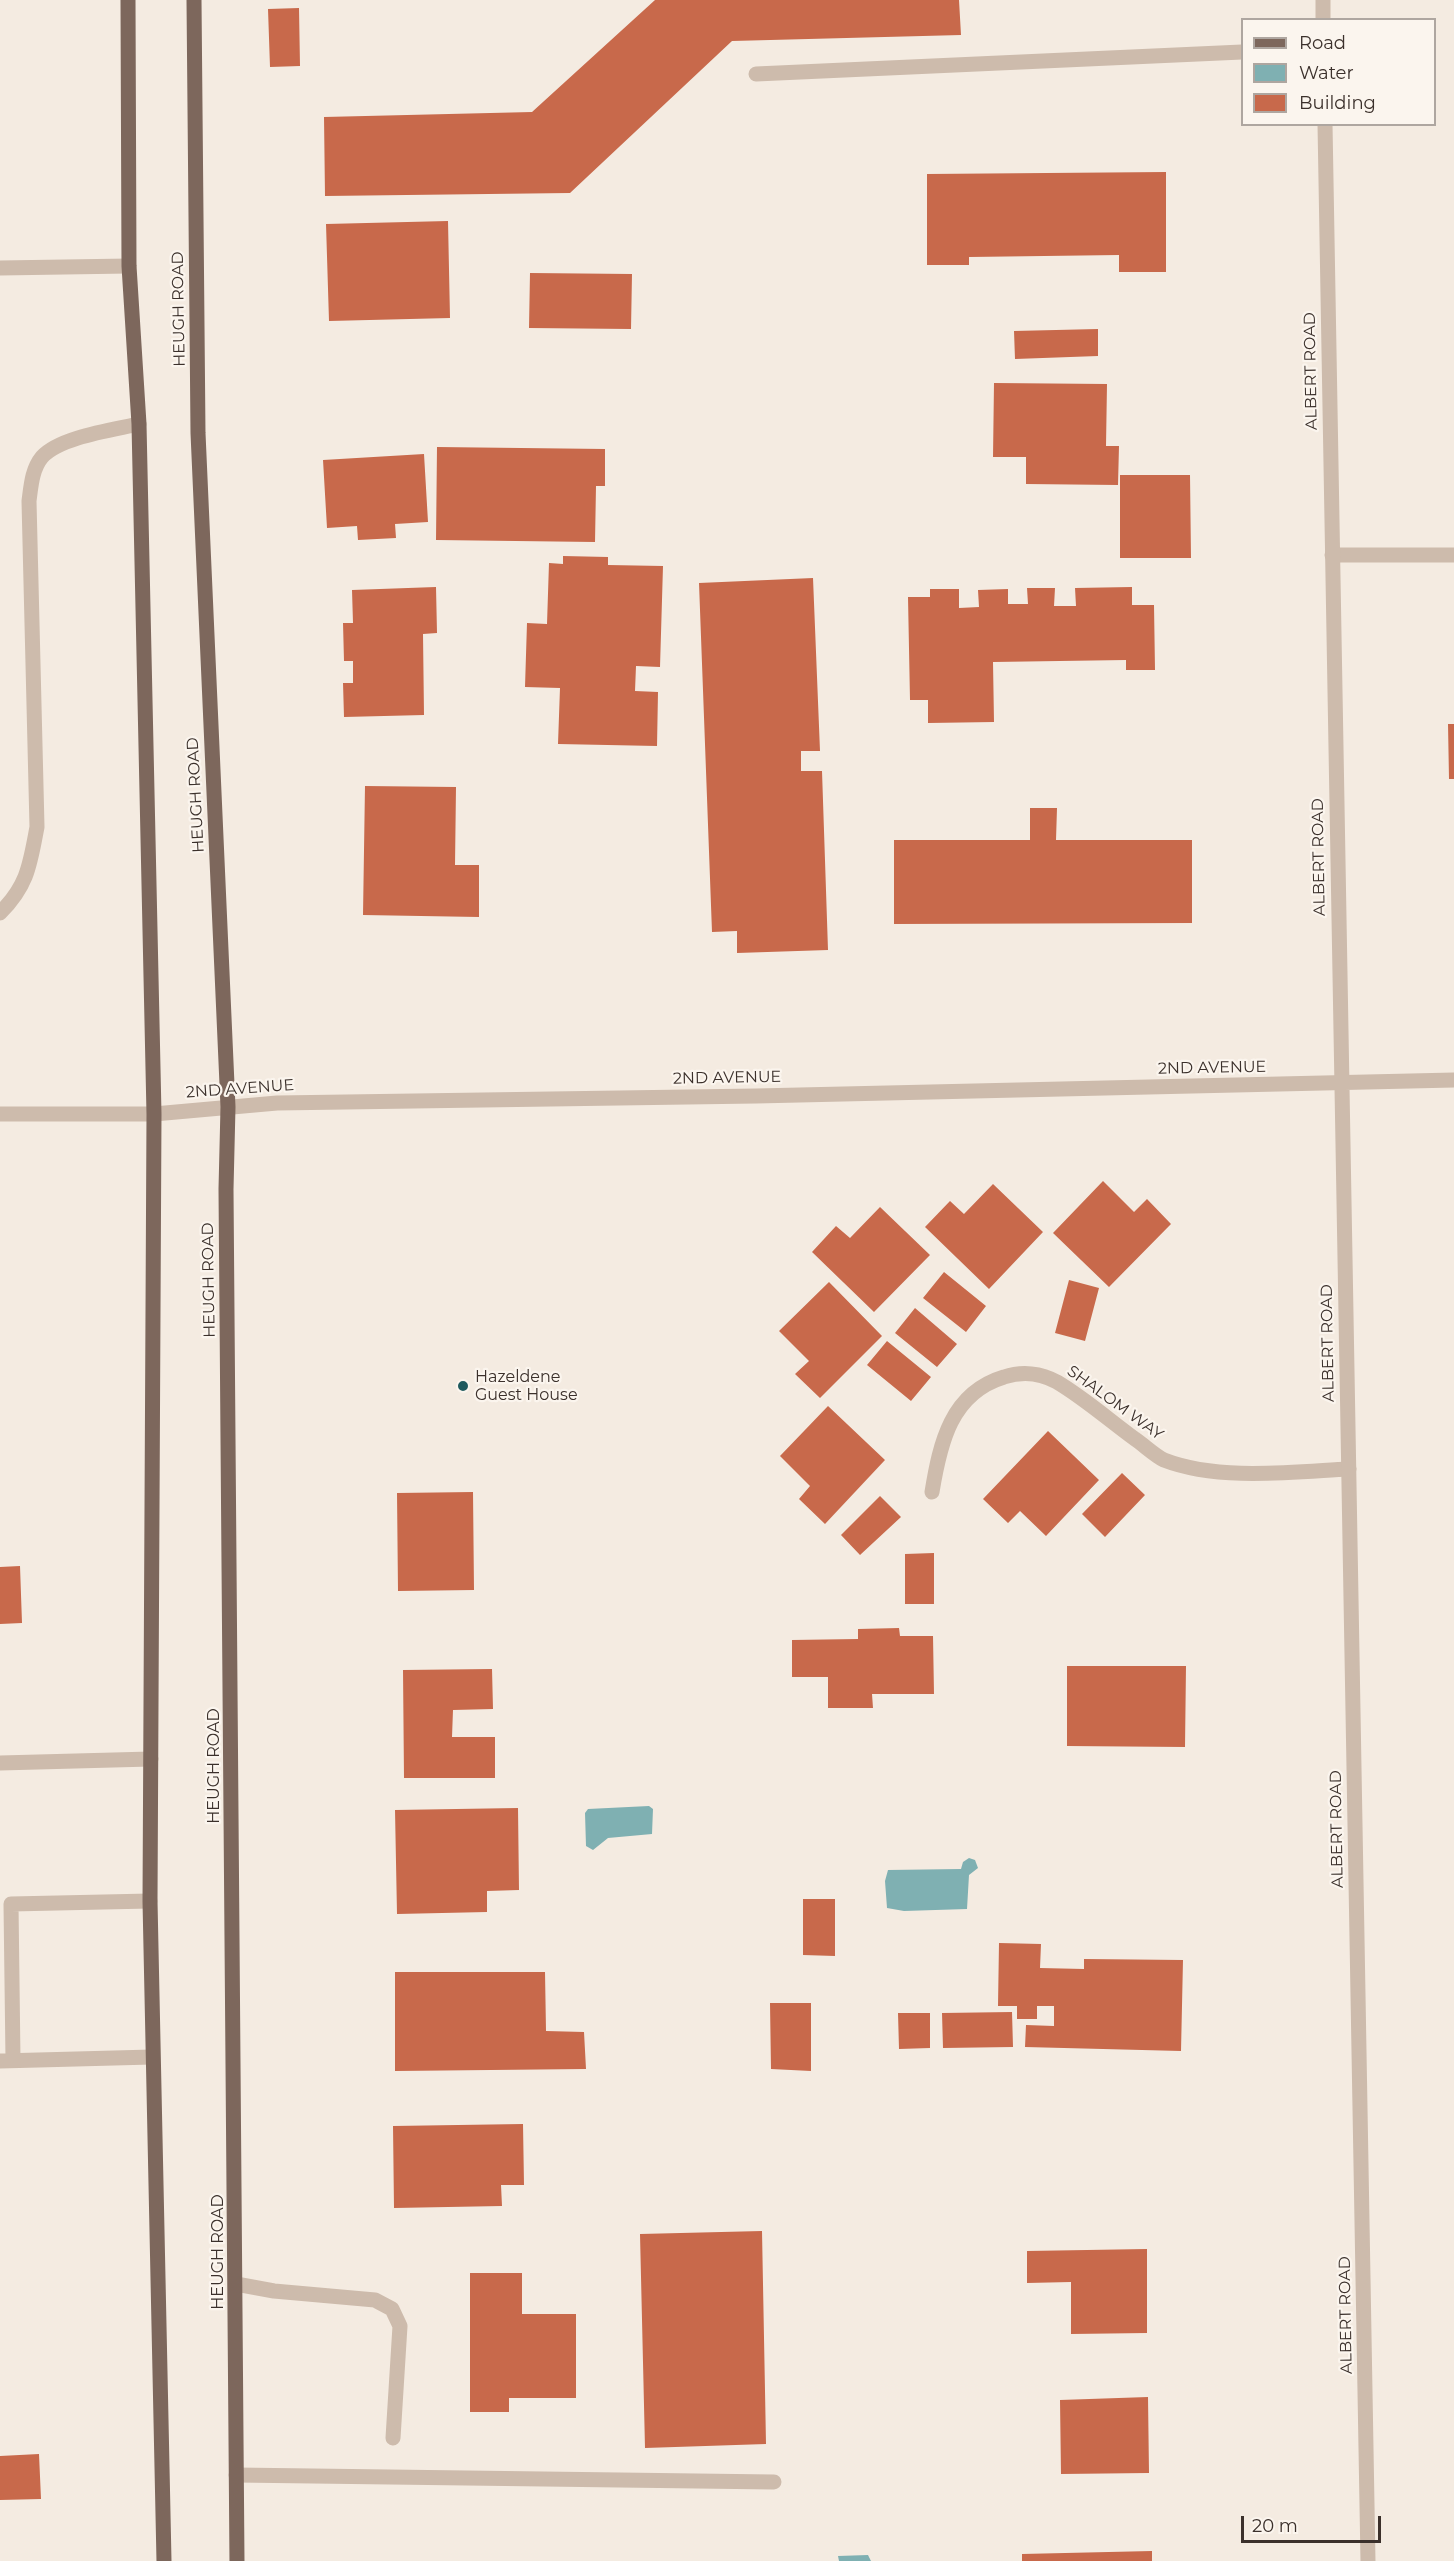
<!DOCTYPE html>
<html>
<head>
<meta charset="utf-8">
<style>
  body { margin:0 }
  #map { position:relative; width:1454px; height:2561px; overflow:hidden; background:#f4ebe1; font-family:Montserrat,sans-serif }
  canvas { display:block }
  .legend { position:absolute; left:1241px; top:18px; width:195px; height:108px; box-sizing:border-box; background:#fbf5ee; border:2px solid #aea6a0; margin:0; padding:8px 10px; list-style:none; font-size:18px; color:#3b302b }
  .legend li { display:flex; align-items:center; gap:12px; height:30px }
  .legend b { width:30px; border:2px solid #aea6a0 }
  .scale { position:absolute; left:1241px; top:2516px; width:140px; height:27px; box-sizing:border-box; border:3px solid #3b302b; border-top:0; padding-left:8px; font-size:18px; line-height:21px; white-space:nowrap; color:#3b302b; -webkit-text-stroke:4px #fbf5ee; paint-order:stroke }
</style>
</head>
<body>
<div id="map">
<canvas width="1454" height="2561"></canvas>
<ul class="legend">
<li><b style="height:8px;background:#7d675c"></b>Road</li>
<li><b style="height:16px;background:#7fb0b2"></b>Water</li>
<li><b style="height:16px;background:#c8694b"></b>Building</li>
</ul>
<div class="scale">20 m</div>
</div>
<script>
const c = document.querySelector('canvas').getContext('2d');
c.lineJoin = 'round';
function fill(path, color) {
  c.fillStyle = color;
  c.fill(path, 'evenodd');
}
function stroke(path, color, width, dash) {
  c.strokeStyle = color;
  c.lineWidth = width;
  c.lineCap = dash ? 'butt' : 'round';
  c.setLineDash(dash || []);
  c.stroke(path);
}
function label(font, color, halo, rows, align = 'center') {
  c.font = font + ' Montserrat,sans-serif';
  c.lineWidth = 4.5;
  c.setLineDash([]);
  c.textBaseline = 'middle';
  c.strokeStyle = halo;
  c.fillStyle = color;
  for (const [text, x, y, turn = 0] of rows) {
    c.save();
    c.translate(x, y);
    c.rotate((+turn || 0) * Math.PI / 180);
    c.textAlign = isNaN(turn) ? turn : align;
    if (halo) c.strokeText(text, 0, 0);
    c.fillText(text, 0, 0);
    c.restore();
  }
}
fill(new Path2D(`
  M649 1806 653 1809 652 1834 608 1838 593 1850 586 1846 585 1813 588 1809Z
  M969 1858 975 1860 978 1868 969 1875 967 1909 904 1911 887 1908 885 1881 888 1870 961 1869 963 1862Z
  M868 2555 871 2561H839L838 2556Z`), '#7fb0b2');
fill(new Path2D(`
  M655 0H959L961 35 732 41 570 193 325 196 324 117 532 112Z
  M299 8 300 66 270 67 268 9Z
  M1166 172V272H1119V255L969 257V265H927V174Z
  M448 221 450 318 329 321 326 224Z
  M530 273 632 274 631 329 529 328Z
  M1098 329V356L1015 359 1014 331Z
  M994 383 1107 384 1106 446H1119L1118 485 1026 484V457H993Z
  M437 447 605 449V486H596L595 542 436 540Z
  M424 454 428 522 395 524 396 538 358 540 357 526 327 528 323 460Z
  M1120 475H1190L1191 558H1120Z
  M563 556 608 557V565L663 566 660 667 636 666 635 691 658 692 657 746 558 744 560 688 525 687 527 623 547 624 549 563 563 564Z
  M813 578 820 751H801V771H822L828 950 737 953V931L712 932 699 583Z
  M436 587 437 633 423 634 424 715 344 717 343 683H353V661H344L343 623H353L352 590Z
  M1132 587V605H1154L1155 670H1126V660L993 662 994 722 928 723V700H910L908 597H930V589H959V608L979 607 978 590 1008 589V604H1028L1027 588H1055L1054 606H1076L1075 588Z
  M1448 724H1454V779H1449Z
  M365 786 456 787 455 865H479V917L363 915Z
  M1030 808H1057L1056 840H1192V923L894 924V840H1030Z
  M1103 1181 1134 1212 1147 1199 1171 1224 1109 1287 1053 1233Z
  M993 1184 1043 1232 989 1289 925 1227 950 1201 964 1214Z
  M880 1207 930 1255 874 1312 812 1252 836 1226 850 1238Z
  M944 1272 986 1306 966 1332 923 1298Z
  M1069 1280 1099 1288 1085 1341 1055 1333Z
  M829 1282 882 1336 820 1398 795 1374 809 1361 779 1331Z
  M915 1308 957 1344 937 1367 895 1333Z
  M887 1341 931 1377 911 1401 867 1365Z
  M828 1406 885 1460 825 1524 799 1499 810 1486 780 1456Z
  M1048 1431 1099 1480 1046 1536 1020 1511 1008 1523 983 1499Z
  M1122 1473 1145 1495 1105 1537 1082 1514Z
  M473 1492 474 1590 398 1591 397 1493Z
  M880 1496 901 1517 860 1555 841 1535Z
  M934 1553V1604H905V1554Z
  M20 1566 22 1623 0 1624V1567Z
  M899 1628 900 1636H933L934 1694H872L873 1708H828V1677H792V1640L858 1639V1629Z
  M1067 1666H1186L1185 1747 1067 1746Z
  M492 1669 493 1709 453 1710 452 1737H495V1778H404L403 1670Z
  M518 1808 519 1890 487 1891V1912L397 1914 395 1810Z
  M803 1899H835V1956L803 1955Z
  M999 1943 1041 1944 1040 1968 1084 1969V1959L1183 1960 1181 2051 1025 2047 1026 2025 1054 2026V2006H1037V2019H1017V2006H998Z
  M395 1972H545L546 2031 584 2032 586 2069 395 2071Z
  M770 2003H811V2071L771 2069Z
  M1012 2012 1013 2047 943 2048 942 2013Z
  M898 2013H930V2048L899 2049Z
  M523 2124 524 2185H501L502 2206 394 2208 393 2126Z
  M762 2231 766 2444 645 2448 640 2234Z
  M1147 2249V2333L1071 2334V2282L1027 2283V2251Z
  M470 2273H522V2314H576V2398H509V2412H470Z
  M1148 2397 1149 2473 1061 2474 1060 2400Z
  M39 2454 41 2499 0 2500V2456Z
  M1152 2551V2561H1022V2554Z`), '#c8694b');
stroke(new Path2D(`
  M756 74 1242 52
  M0 268 129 266
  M1332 555H1454
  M0 913C28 885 30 864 37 827L29 501C31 486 32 469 42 457 60 437 113 430 139 424
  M932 1492C940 1443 951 1393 1004 1377 1022 1371 1041 1373 1057 1382 1084 1398 1109 1420 1135 1439 1144 1445 1154 1455 1164 1460 1218 1481 1292 1472 1349 1469
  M0 1763 151 1759
  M13 2060 11 1904 150 1901
  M0 2061 152 2057
  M236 2284 274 2291 375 2300 392 2309 400 2326 393 2438
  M236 2475 774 2482`), '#cdbbac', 15);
stroke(new Path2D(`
  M1323 0V20
  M1325 124 1368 2561
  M0 1114H154L277 1103 756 1096 1454 1080`), '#cdbbac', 15);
stroke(new Path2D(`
  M128 0 129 266 139 424 154 1114 150 1901 164 2561
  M194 0 198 433 228 1107 226 1189 237 2561`), '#7d675c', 15);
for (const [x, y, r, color] of [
  [463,1386,6,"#1f5a5e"]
]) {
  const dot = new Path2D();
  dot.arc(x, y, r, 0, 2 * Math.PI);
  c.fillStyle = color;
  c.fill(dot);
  stroke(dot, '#fbf5ee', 2);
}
label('16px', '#3b302b', '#fbf5ee', [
  ["HEUGH ROAD",179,309,-91],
  ["ALBERT ROAD",1311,371,-91],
  ["HEUGH ROAD",196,795,-93],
  ["ALBERT ROAD",1319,857,-91],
  ["2ND AVENUE",1212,1068,-1],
  ["2ND AVENUE",727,1078,-1],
  ["2ND AVENUE",240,1089,-4],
  ["HEUGH ROAD",209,1280,-91],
  ["ALBERT ROAD",1328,1343,-91],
  ["SHALOM WAY",1115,1403,36],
  ["HEUGH ROAD",214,1766,-90],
  ["ALBERT ROAD",1337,1829,-91],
  ["HEUGH ROAD",218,2252,-90],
  ["ALBERT ROAD",1346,2315,-91]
]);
label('16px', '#3b302b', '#fbf5ee', [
  ["Hazeldene",475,1377],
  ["Guest House",475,1395]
], 'left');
</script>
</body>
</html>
